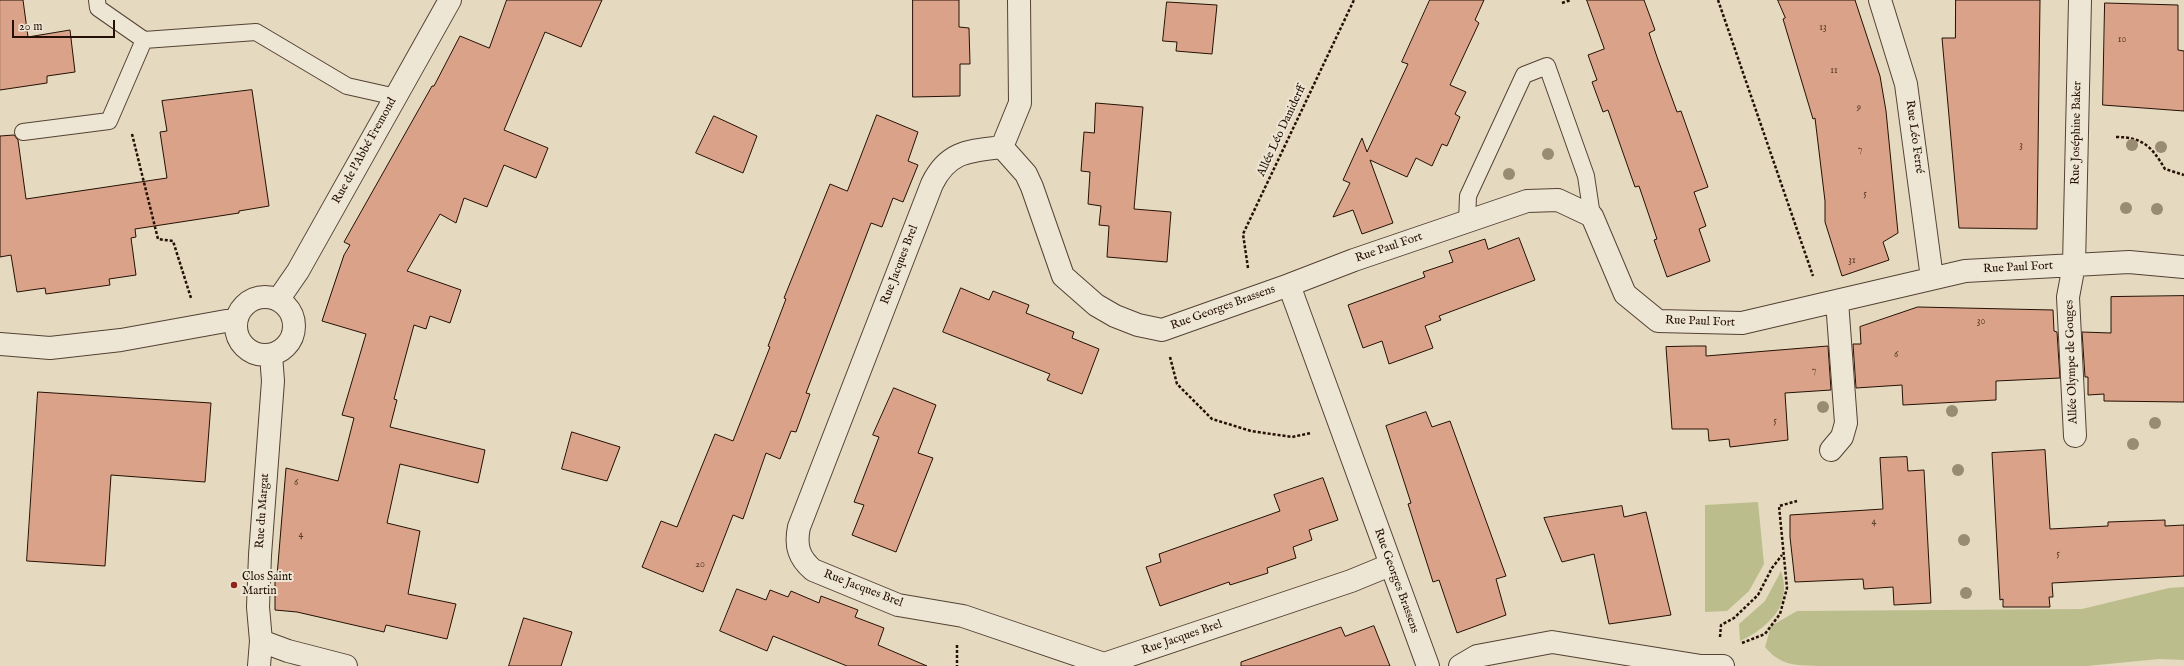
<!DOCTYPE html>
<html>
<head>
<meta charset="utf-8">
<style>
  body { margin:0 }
  #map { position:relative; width:2184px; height:666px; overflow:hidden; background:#e5d9bf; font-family:"IM FELL English",serif }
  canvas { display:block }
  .scale { position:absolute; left:12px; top:20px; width:103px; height:18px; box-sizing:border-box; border:2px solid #241004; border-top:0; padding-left:5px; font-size:12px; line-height:14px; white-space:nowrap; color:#241004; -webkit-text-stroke:3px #eee6d5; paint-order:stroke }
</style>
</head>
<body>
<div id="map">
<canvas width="2184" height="666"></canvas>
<div class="scale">20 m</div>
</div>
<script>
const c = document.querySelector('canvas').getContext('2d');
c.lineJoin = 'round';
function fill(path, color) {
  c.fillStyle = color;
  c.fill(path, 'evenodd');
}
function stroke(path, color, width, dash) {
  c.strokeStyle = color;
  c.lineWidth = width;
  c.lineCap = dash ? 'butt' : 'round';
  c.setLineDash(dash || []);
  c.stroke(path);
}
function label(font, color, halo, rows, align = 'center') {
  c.font = font + ' "IM FELL English",serif';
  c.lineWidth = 4;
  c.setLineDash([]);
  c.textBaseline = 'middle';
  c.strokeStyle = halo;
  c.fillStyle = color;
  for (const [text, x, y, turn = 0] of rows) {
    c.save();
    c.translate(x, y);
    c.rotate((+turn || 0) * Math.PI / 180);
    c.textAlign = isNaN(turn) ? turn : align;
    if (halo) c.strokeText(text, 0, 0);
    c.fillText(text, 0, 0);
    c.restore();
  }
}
fill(new Path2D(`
  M1758 502 1764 564 1749 591 1727 611 1705 612V505Z
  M1781 571C1793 605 1768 628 1740 641L1739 624 1765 601Z
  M2184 587V660L2159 659 2087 666H1818C1794 665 1781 666 1765 647L1771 626 1797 611 2082 609 2169 588Z`), '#bcbd8d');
const building = new Path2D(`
  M0 0H23L28 37 70 30 75 72 47 76V83L0 90Z
  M507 0H602L581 47 545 32 504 130 548 148 536 178 504 165 487 207 464 198 456 223 440 214 407 271 461 290 450 323 430 316 426 329 414 325 394 399 397 400 390 427 485 450 478 483 400 464 387 523 420 531 408 594 456 604 447 639 386 625 384 632 297 612 275 610V576H277L286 468 338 481 354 418 342 415 366 334 322 321 344 255 350 245 344 242 432 86H434L460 36 489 48Z
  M913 0H959V27L969 28 970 64H960V96L913 97Z
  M1430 0H1484L1475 20 1479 23 1450 85 1466 92 1455 114 1460 117 1447 146 1442 144 1432 166 1416 158 1407 177 1370 160 1393 223 1362 234 1353 210 1333 217 1350 183 1343 180 1362 138 1367 152 1408 64 1402 62Z
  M1587 0H1644L1655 30 1649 33 1657 57 1677 112 1681 111 1708 187 1694 192 1706 226 1699 229 1710 261 1667 277 1654 240 1657 239 1639 186 1635 187 1608 110 1603 112 1592 82 1597 80 1588 55 1604 49Z
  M1778 0H1855L1880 76 1886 111 1898 233 1883 242 1889 260 1842 276 1825 222V201L1815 118 1813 119 1783 19 1785 18Z
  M1956 0H2040L2037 229 1959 228 1942 38H1955Z
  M1167 2 1217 5 1212 54 1176 51 1177 42 1163 41Z
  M2105 3 2178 5V50L2184 51V111L2103 105Z
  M252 90 269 206 239 211V213L135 229 136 237 131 238 136 275 109 279 110 285 46 294 45 288 17 292 11 255 0 257V136L14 135 18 140 26 199 167 178 160 132 167 131 162 101Z
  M1096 103 1143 107 1134 209 1171 212 1167 262 1107 257 1109 226 1099 225 1101 206 1088 204 1090 172 1081 171 1084 132 1094 133Z
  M877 115 918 132 908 161 918 165 903 202 893 198 882 227 871 223 806 393 810 394 796 432 791 431 780 459 766 453 743 519 733 515 703 592 642 567 661 521 677 527 715 434 733 441 770 347 768 346 786 299 784 298 830 184 847 191Z
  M714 116 757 136 743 173 696 153Z
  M1519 238 1535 280 1439 316 1441 320 1425 326 1433 348 1389 364 1382 341 1363 348 1348 305 1425 277 1423 272 1453 262 1449 251 1485 239 1488 249Z
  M961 288 989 300 993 291 1029 305 1026 313 1074 332 1072 338 1099 349 1082 394 1047 380 1050 374 943 332Z
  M2184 296V402L2104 401V394L2088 395V377H2085L2082 332 2111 333V297Z
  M1918 307 2053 310 2054 331 2057 332 2060 378 1996 381V400L1903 405 1902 385 1856 388 1853 344H1861L1860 327Z
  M1694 346H1706V356L1828 346 1831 390 1785 393 1788 440 1730 447 1729 439 1709 441 1708 429H1672L1666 347Z
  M894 388 936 405 918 453 933 458 896 552 852 535 864 505 854 502 879 437 873 435Z
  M38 392 211 403 205 482 111 475 105 566 27 561Z
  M1426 412 1432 427 1450 421 1506 576 1496 579 1506 615 1457 633 1439 580 1433 582 1408 504 1411 503 1386 426Z
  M572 432 620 447 607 481 562 469Z
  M2045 450 2050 529 2108 526V522L2165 520V526L2184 525V576L2052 583 2053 597H2049L2050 607H2003V599L2000 600 1992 453Z
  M1907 457 1908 471 1924 470 1931 603 1894 605 1893 587 1864 589 1863 579 1795 582 1790 537V515L1883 509 1880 458Z
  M1323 478 1338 520 1309 530 1312 540 1293 547 1296 558 1267 568 1268 573 1230 585 1229 582 1160 606 1146 567 1161 562 1159 554 1280 511 1274 495Z
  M1622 506 1624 517 1646 512 1671 615 1609 624 1594 554 1562 562 1544 518Z
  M737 589 766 600 770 590 788 597 791 591 819 603 821 596 858 610 855 617 884 628 878 645 927 666H847L773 636 767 651 720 631Z
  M524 618 572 632 561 666H509Z
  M1374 626 1390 666H1241V662L1341 627 1345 636Z`);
fill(building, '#daa389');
stroke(building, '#241004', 1);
const service = new Path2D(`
  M97 0 98 8 144 40
  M23 132 109 121 144 40 256 32 347 86 396 97
  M1467 222 1468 196 1524 75 1547 66 1586 176 1592 216`);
const minor = new Path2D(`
  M1019 0 1020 103 1002 147 1026 174 1032 187 1063 276 1096 305 1115 316 1138 325 1162 330 1289 285 1428 666
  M1880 0 1906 84 1932 278
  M1002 147C969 151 948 151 932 184L799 527C795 546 799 558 813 570L898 605 963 616 1104 664 1351 581 1390 565
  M1289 285 1354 260 1527 201 1558 200 1592 216 1625 294 1658 321 1742 323 1965 271 2129 262 2184 267
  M236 326a29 29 0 1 1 58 0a29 29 0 1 1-58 0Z
  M278 300 298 271 450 0
  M0 344 50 348 121 340 226 321 235 322
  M2075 436 2068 297 2074 265 2080 0
  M1831 450 1842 437 1846 423 1837 301
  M261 641 288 651 346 666
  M259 666 261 641 258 607 260 555 273 381 271 355
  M1460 666 1477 656 1552 642 1701 666H1723`);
stroke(service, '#544233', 18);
stroke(minor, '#544233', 24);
stroke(new Path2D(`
  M1718 0 1813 276
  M1562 3 1571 0
  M132 134 158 239 173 241 191 298
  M2116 137C2143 137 2152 147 2165 169L2184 175
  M1248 268 1243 234 1354 0
  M1170 357 1177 384 1212 419 1251 431 1292 437 1311 433
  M1720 637 1721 625 1734 618 1758 595 1772 568 1782 555
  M1742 643 1765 634 1780 614 1787 588 1779 506 1797 501
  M957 645V666`), '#241004', 2.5, [3, 2]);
stroke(service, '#eee6d5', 16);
stroke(minor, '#eee6d5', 22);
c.fillStyle = '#988c73';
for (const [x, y] of [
  [2132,145],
  [2161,147],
  [1548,154],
  [1509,174],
  [2126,208],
  [2157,209],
  [1823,407],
  [1952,411],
  [2155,423],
  [2133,444],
  [1958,470],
  [1964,540],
  [1966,593]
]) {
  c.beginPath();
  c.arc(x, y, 6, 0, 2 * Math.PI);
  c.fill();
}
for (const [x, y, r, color] of [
  [234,585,4,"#8f2418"]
]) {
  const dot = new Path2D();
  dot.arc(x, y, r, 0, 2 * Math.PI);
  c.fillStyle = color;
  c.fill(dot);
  stroke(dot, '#eee6d5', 1.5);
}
label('10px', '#523525', null, [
  ["13",1823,28],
  ["10",2122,40],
  ["11",1834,71],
  ["9",1859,108],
  ["3",2021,146],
  ["7",1860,150],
  ["5",1865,194],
  ["31",1852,261],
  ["30",1981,322],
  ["6",1896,355],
  ["7",1814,371],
  ["5",1775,421],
  ["6",296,483],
  ["4",1874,522],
  ["4",301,535],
  ["5",2058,554],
  ["20",700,565]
]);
label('12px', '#241004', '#eee6d5', [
  ["Allée Léo Daniderff",1282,131,-65],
  ["Rue Joséphine Baker",2077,133,-89],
  ["Rue Léo Ferré",1914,137,82],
  ["Rue de l'Abbé Fremond",365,151,-61],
  ["Rue Paul Fort",1389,248,-19],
  ["Rue Jacques Brel",900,265,-69],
  ["Rue Paul Fort",2018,268,-3],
  ["Rue Georges Brassens",1223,308,-20],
  ["Rue Paul Fort",1700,322,2],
  ["Allée Olympe de Gouges",2072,362,-92],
  ["Rue du Margat",263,511,-86],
  ["Rue Georges Brassens",1396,581,70],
  ["Rue Jacques Brel",863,589,21],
  ["Rue Jacques Brel",1182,638,-19]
]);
label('12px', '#241004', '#eee6d5', [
  ["Clos Saint",242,578],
  ["Martin",242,592]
], 'left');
</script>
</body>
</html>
